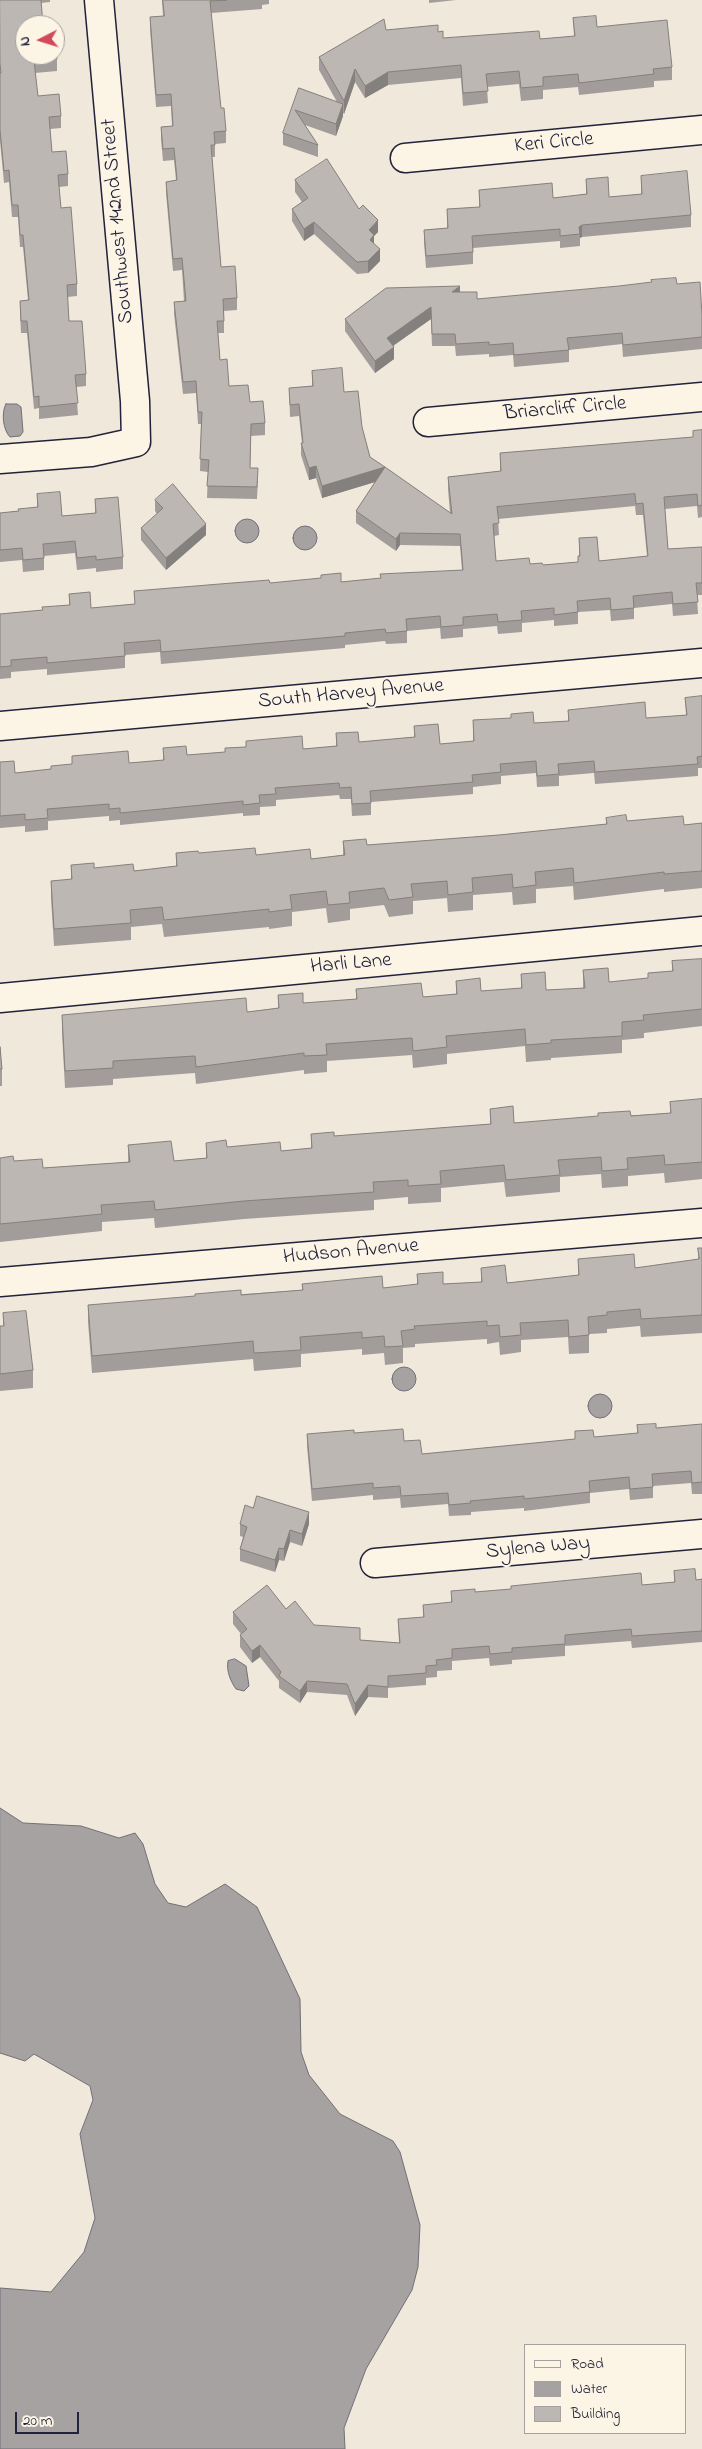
<!DOCTYPE html>
<html>
<head>
<meta charset="utf-8">
<style>
  body { margin:0 }
  #map { position:relative; width:702px; height:2449px; overflow:hidden; background:#efe8db; font-family:"Indie Flower",sans-serif }
  canvas { display:block }
  .legend { position:absolute; left:524px; top:2344px; width:162px; height:90px; box-sizing:border-box; background:#fcf5e5; border:1px solid #a5a1a1; margin:0; padding:6px 9px; list-style:none; font-size:15px; color:#22223b }
  .legend li { display:flex; align-items:center; gap:10px; height:25px }
  .legend b { width:25px; border:1px solid #a5a1a1 }
  .north { position:absolute; left:15px; top:15px; width:50px; height:50px; box-sizing:border-box; background:#fcf5e5; border:1px solid #a5a1a1; border-radius:50%; rotate:265deg; font-size:14px; font-weight:700; line-height:20px; text-align:center; color:#22223b }
  .north::after { content:''; display:block; margin:auto; width:18px; height:22px; background:#d1495b; clip-path:polygon(50% 0,100% 100%,50% 72%,0 100%) }
  .scale { position:absolute; left:15px; top:2412px; width:64px; height:22px; box-sizing:border-box; border:2px solid #22223b; border-top:0; padding-left:6px; font-size:15px; line-height:18px; white-space:nowrap; color:#22223b; -webkit-text-stroke:4px #fcf5e5; paint-order:stroke }
</style>
</head>
<body>
<div id="map">
<canvas width="702" height="2449"></canvas>
<ul class="legend">
<li><b style="height:6px;background:#fcf5e5"></b>Road</li>
<li><b style="height:14px;background:#a6a2a2"></b>Water</li>
<li><b style="height:14px;background:#bcb7b3"></b>Building</li>
</ul>
<div class="north">N</div>
<div class="scale">20 m</div>
</div>
<script>
const c = document.querySelector('canvas').getContext('2d');
c.lineJoin = 'round';
function fill(path, color) {
  c.fillStyle = color;
  c.fill(path, 'evenodd');
}
function stroke(path, color, width, dash) {
  c.strokeStyle = color;
  c.lineWidth = width;
  c.lineCap = dash ? 'butt' : 'round';
  c.setLineDash(dash || []);
  c.stroke(path);
}
function label(font, color, halo, rows, align = 'center') {
  c.font = font + ' "Indie Flower",sans-serif';
  c.lineWidth = 4;
  c.setLineDash([]);
  c.textBaseline = 'middle';
  c.strokeStyle = halo;
  c.fillStyle = color;
  for (const [text, x, y, turn = 0] of rows) {
    c.save();
    c.translate(x, y);
    c.rotate((+turn || 0) * Math.PI / 180);
    c.textAlign = isNaN(turn) ? turn : align;
    if (halo) c.strokeText(text, 0, 0);
    c.fillText(text, 0, 0);
    c.restore();
  }
}
const water = new Path2D(`
  M6 404H17L21 407 23 432 20 436 10 437C3 430 1 412 6 404Z
  M235 531a12 12 0 1 1 24 0a12 12 0 1 1-24 0Z
  M293 538a12 12 0 1 1 24 0a12 12 0 1 1-24 0Z
  M392 1379a12 12 0 1 1 24 0a12 12 0 1 1-24 0Z
  M588 1406a12 12 0 1 1 24 0a12 12 0 1 1-24 0Z
  M235 1659 246 1666 249 1686 244 1691 236 1689C231 1682 226 1671 228 1661Z
  M0 1808 23 1823 81 1826 119 1838 135 1833 143 1844 155 1884 168 1903 186 1907 225 1884 257 1907 300 1999 301 2052 309 2075 340 2114 393 2141 400 2152 420 2225 418 2267 412 2290 366 2369 344 2428 345 2449H0V2288L51 2292 84 2252 95 2218 80 2134 93 2100 90 2086 34 2054 25 2061 0 2053Z`);
fill(water, '#a6a2a2');
stroke(water, '#716f79', 1);
const minor = new Path2D(`
  M405 158 702 130
  M428 422 702 397
  M0 459 91 452 136 442 135 401 99 0
  M0 726 702 663
  M0 998 702 931
  M0 1282 702 1223
  M375 1563 702 1534`);
stroke(minor, '#22223b', 31);
stroke(minor, '#fcf5e5', 28);
fill(new Path2D(`
  M0 0H50V2L41 3 25 25 57 59V71L35 73 38 96 61 116V128L50 129 52 152 68 174V186L59 187 61 208 77 284V296L67 297 69 321 86 374V386L76 387 78 415 39 419V408L34 409 27 333H21L20 313V301L28 300 23 247H20L18 217H12L9 182 4 183 0 141Z
  M162 0H269V4L262 5V9L211 13 221 108 226 131V143L215 144V157H212L221 267 237 298V310L224 311V333H218L220 360 229 386 250 402 265 423V435L251 436 250 468 258 480 257 499 207 498 208 472 200 471 201 424H198L196 393 183 394 174 314V302L184 301 182 270 173 271 166 193V182L176 180 174 160 163 161 161 139V127L172 126 171 106 156 107 150 29V17L163 16Z
  M429 0H456L429 3Z
  M573 18 597 27 672 67V80L654 81V87L579 95 578 87 543 90V99L521 101 519 84 487 87 488 103 463 106 461 78 388 85 365 98 355 82 344 114 343 113V116L336 136 305 125 318 145V157L283 145V133L299 88 337 102 319 70V57L386 30 438 32 443 38 540 39 574 36Z
  M641 176 691 215V227L582 237 580 238V246L560 248V241L473 248V264L426 268 424 242V230L447 228V209L479 207V190L553 198 586 194V179L609 197 641 194Z
  M295 180 359 209 378 232 374 236V244L380 261 368 273 357 274 314 234 304 241 292 221V209L302 202 295 192Z
  M677 284 702 315V349L623 357 622 344 569 350V362L514 367 513 355 489 357V354L456 356 455 346H432L431 319 393 346 394 359 375 373 345 331V319L460 292 477 299Z
  M312 371 344 392 362 427 370 457 450 513 448 489V477L500 471V453L693 437V431L702 430V517L698 518 697 506 665 509 668 549 702 547V595H697L698 614 673 616 672 604 634 608V619L611 621 610 610 578 612V624L554 626V620L522 623V632L498 634 497 626 463 629V637L441 639 440 628 407 631V643L386 644 385 641 345 645V648L161 664 160 652 125 655V668L47 675V669L11 672V678L0 679V614L42 610 69 605V594L91 608 135 604 134 591 270 583 341 582 462 570 460 546 400 545 396 551 356 523V511L375 482 322 498 316 478 309 480 301 455V443H302L299 416 290 417 289 388 312 386ZM635 506 636 515H643L647 556 599 561 579 538V556H578V562L543 565 496 561 494 536 499 535 498 519Z
  M37 494 62 516 95 513V499L123 557V569L96 572V568L77 570 75 553 44 556V570L23 572 22 560 0 562V513L18 511 37 507Z
  M155 500 206 535 166 570 141 540V528L157 514 155 511Z
  M702 696V768H698V776L595 784 594 773 559 776V786L537 787 536 773 501 776V784L473 787V794L371 802V815L352 816 351 799H340L339 795 276 800V806L260 807V815L243 816V813L120 825V820L109 821V816L48 821V830L25 832V826L0 828V762L15 773 51 769 72 764V756L129 763 163 760V748L187 755 225 752 246 747V741L303 749 336 746V733L359 742 414 737V726L440 744 473 741V720L534 723 568 721V710L646 718 686 715 685 698Z
  M606 818 627 821 684 825 702 823V888L664 892V889L574 900 573 886 536 889V903L513 905 512 892 473 895V910L448 912 447 898 413 901V914L389 917 384 905 350 909V920L328 923 326 908 292 912V926L269 929V927L164 937 162 924 131 927V940L54 946 51 898V881L71 880V865L94 868 134 871 176 866V853L256 855 311 859 343 855V841L367 845 499 835 606 824Z
  M702 959V1026L644 1033V1038L622 1040V1053L551 1058V1060L526 1062 525 1046 447 1054V1064L413 1068 412 1055 327 1061V1072L304 1074V1070L196 1084 195 1073 113 1079V1085L65 1088 62 1033V1015L247 1012 278 1008V995L303 1003 356 1000V989L423 997 456 994V981L481 991 521 988V974L546 990 583 988V970L609 982 648 978V973L672 971V961Z
  M0 1047 2 1069V1086H0Z
  M702 1099V1179L665 1183 664 1173 628 1176V1186L602 1188 601 1174 560 1177V1192L506 1197 504 1182 441 1188V1202L408 1204V1197L374 1200V1210L244 1219 155 1228 154 1218 102 1222V1231L0 1242V1158L43 1168 128 1162V1145L174 1161 206 1158V1143L227 1147 281 1151 311 1148V1134L334 1136 490 1124V1109L514 1123 670 1113V1102Z
  M698 1248H702V1333L641 1337 640 1326 607 1329V1333L589 1334V1353L569 1354 568 1337 521 1340V1352L500 1355 499 1342 487 1344V1339L415 1344V1347L403 1348V1363L385 1365 384 1353 362 1355V1349L301 1354V1367L254 1371 253 1359 92 1373 88 1322V1305L302 1290V1284L383 1288 417 1284V1274L443 1284 481 1282V1268L507 1283 578 1275V1259L635 1268 698 1259Z
  M3 1313 33 1370V1388L0 1391V1326H3Z
  M702 1424V1494H692L691 1483 653 1486V1498L630 1500 629 1489 590 1493V1503L524 1511V1508L471 1512V1515L449 1516 448 1504 401 1508 400 1498 373 1500V1495L312 1501 307 1446V1434L354 1433 404 1441 422 1454 575 1439V1431L594 1437 637 1433V1425L656 1428Z
  M240 1524H309L302 1546 290 1542 284 1561 279 1560 275 1572 240 1561V1549L243 1537 240 1536Z
  M674 1571 696 1580 702 1579V1642L632 1648 631 1641 565 1646V1656L512 1660V1664L490 1666 489 1658 452 1661V1670L437 1671V1677L426 1678V1685L388 1688V1698L368 1697 355 1716 347 1695 307 1692 300 1703 279 1688V1681L260 1657 252 1663 240 1647V1635L241 1634 233 1624V1612L286 1609 314 1625 360 1640 399 1643 398 1619 423 1617V1605L451 1603V1591L475 1592 642 1585 674 1582Z`), '#a29d9a');
fill(new Path2D(`
  M355 69V82L344 114V101Z
  M388 72V85L365 98V86Z
  M343 104V116L336 136V124Z
  M378 220V232L374 236V247L370 252 369 230Z
  M314 222V234L304 241V229Z
  M582 225V237L580 238 579 227Z
  M380 249V261L368 273V261Z
  M460 286V298L452 292Z
  M431 307V319L387 350V338Z
  M394 347V359L375 373V361Z
  M316 466V478L309 480V468Z
  M385 467V479L322 498V486Z
  M206 524V535L166 570V558Z
  M400 533V545L396 551V539Z
  M309 1512V1524L302 1546V1534Z
  M290 1530V1542L284 1561V1549Z
  M279 1548V1560L275 1572V1560Z
  M260 1645V1657L252 1663V1651Z
  M307 1681V1692L300 1703V1691Z
  M368 1685V1697L355 1716V1704Z`), '#84807d');
const building = new Path2D(`
  M0 0H41L43 25H25V55H55V41L57 59 34 61 38 96 59 94 61 116 49 117 52 152 66 151 68 174 58 175 61 208 71 207 77 284 67 285 69 321H82L86 374 75 375 78 403 39 407V396L34 397 27 321H21L20 301 29 300 23 235H20L18 205H12L9 170 4 171 0 130V73H1L0 64Z
  M163 0H227L210 1 221 108H224L226 131 214 132 215 145H211L221 267 235 266 237 298 223 299 224 321H217L220 360 227 359 229 386 248 385 250 402 263 401 265 423 251 424 250 468H258L257 487 207 486 209 460 200 459 202 412H198L196 381 183 382 174 302 186 301 182 258 173 259 166 182 177 180 174 148 163 149 161 127 173 126 171 94 156 95 150 17 164 16Z
  M596 16 597 27 667 20 672 67 653 69 654 74 579 83 578 74 543 77V86L521 88 519 71 486 74 488 91 463 93 461 65 388 72 365 86 355 69 344 101 319 57 384 19 386 30 438 25V32L443 31V38L539 31 540 39 575 36 573 18Z
  M299 88 343 104 336 124 295 110 318 145 283 133Z
  M327 159 359 209 363 205 378 220 369 230 374 235 370 240 380 249 368 261 357 262 314 222 304 229 292 209 308 198 295 180Z
  M687 171 691 215 582 225 579 227 580 234 560 236V229L472 236 473 252 426 256 424 230 448 228 447 209 480 207 479 190 552 183 553 198 587 194 586 179 608 177 609 197 642 194 641 176Z
  M676 278 677 284 700 282 702 315V337L623 345 622 333 567 338 569 350 514 355 513 343 489 345V342L456 344 455 334H432L431 307 387 338 394 347 375 361 345 319 386 288 460 286 452 292H477V299L619 286 652 282 651 280Z
  M342 368 344 392 358 391 362 427 370 457 385 467 322 486 316 466 309 468 301 443H303L299 404 290 405 289 388 313 386 312 371Z
  M702 430V505L698 506 697 494 664 497 668 549 702 547V583H696L698 602 673 604 672 592 633 596 634 608 611 610 610 598 577 601 578 612 554 615V608L521 611 522 620 498 622 497 614 463 617V625L441 627 440 616 406 619 407 631 386 633 385 629 345 633V636L161 652 160 640 124 643 125 656 47 663V657L11 660V666L0 667V614L43 610 42 607 70 605 69 594 90 592 91 608 135 604 134 591 269 580 270 583 321 578V575L341 573V582L381 578 380 574 463 570 460 534 400 533 396 539 356 511 385 467 452 514 448 477 501 471 500 453 693 437V431ZM635 494 636 504 643 503 648 556 599 561 597 537 579 538 580 556H578V562L543 565 542 563 530 564 529 558 496 561 493 524 499 523 497 507Z
  M173 484 206 524 166 558 141 528 163 508 155 500Z
  M60 492 62 516 96 513 95 499 118 497 123 557 96 560V556L77 558 75 541 43 544 44 558 23 560 22 548 0 550V513L19 511 18 509 38 507 37 494Z
  M702 696V756L697 757 698 764 595 772 594 761 558 764 559 774 537 776 536 761 500 764 501 772 472 775 473 782 370 791 371 803 352 804 351 787 340 788 339 783 275 788 276 794 259 795 260 803 243 805V801L120 813V808L109 809V804L47 809 48 818 25 820V814L0 816V762L14 761 15 773 51 769V766L72 764V756L128 751 129 763 164 760 163 748 186 746 187 755 225 752V748L246 747V741L302 736 303 749 337 746 336 733 358 732 359 742 415 737 414 726 438 724 440 744 474 741 473 720 511 718V714L533 712 534 723 569 721 568 710 645 702 646 718 687 715 685 698Z
  M626 815 627 821 683 816 684 825 702 823V871L664 874V872L574 883 573 868 535 872 536 885 513 888 512 874 472 878 473 892 448 895 447 881 411 884 413 897 389 900 384 888 349 892 350 903 328 905 326 891 290 895 292 909 269 912V909L164 920 162 907 130 910 131 923 54 929 51 881 72 879 71 865 94 863V868L133 864 134 871 177 866 176 853 198 851 199 853 255 848 256 855 310 849 311 859 345 855 343 841 366 839 367 845 499 835 607 824 606 818Z
  M702 959V1009L643 1015 644 1020 622 1022V1036L551 1040V1043L526 1045 525 1029 446 1036 447 1047 413 1051 412 1038 326 1044 327 1055 304 1056V1053L196 1067 195 1056 113 1061V1068L65 1071 62 1015 246 998 247 1012 279 1008 278 995 303 993V1003L357 999 356 989 421 983 423 997 457 994 456 981 480 978 481 991 522 988 521 974 545 972 546 990 585 988 583 970 608 968 609 982 648 978V973L673 971 672 961Z
  M0 1047 2 1069H0Z
  M702 1099V1162L665 1165 664 1155 627 1158 628 1169 602 1171 601 1157 558 1160 560 1175 506 1180 504 1165 440 1171 441 1184 408 1186V1180L373 1182 374 1192 244 1201 155 1210 154 1201 101 1205 102 1214 0 1224V1158L13 1156 14 1161 42 1159 43 1168 130 1162 128 1145 171 1141 174 1161 207 1158 206 1143 226 1140 227 1147 280 1142 281 1151 312 1148 311 1134 334 1132V1136L491 1124 490 1109 513 1106 514 1123 598 1116V1113L630 1111 631 1116 671 1113 670 1102Z
  M698 1248H702V1315L641 1319 640 1309 607 1312V1315L588 1317 589 1335 569 1337 568 1320 520 1323 521 1335 500 1337 499 1325 487 1326V1321L414 1326 415 1329 401 1331 403 1346 385 1347 384 1336 362 1338V1332L300 1337 301 1350 254 1353 253 1341 92 1356 88 1305 195 1296V1294L241 1290V1295L303 1290 302 1284 382 1276 383 1288 418 1284 417 1274 443 1272V1284L482 1282 481 1268 505 1265 507 1283 579 1275 578 1259 634 1254 635 1268 699 1259Z
  M26 1311 33 1370 0 1374V1326H4L3 1313Z
  M656 1424V1428L702 1424V1482L692 1483 691 1471 652 1474 653 1487 630 1489 629 1477 589 1481 590 1492 524 1499V1496L470 1501 471 1503 449 1505 448 1493 401 1496 400 1486 373 1488V1483L312 1489 307 1434 354 1430V1433L403 1429 404 1441 420 1440 422 1454 575 1439V1431L593 1430 594 1437 638 1433 637 1425Z
  M257 1496 309 1512 302 1534 290 1530 284 1549 279 1548 275 1560 240 1549 247 1527 240 1524 245 1505 253 1508Z
  M695 1569 696 1580 702 1579V1631L632 1636 631 1629 565 1635V1644L512 1648V1652L490 1654 489 1646 452 1649V1658L436 1660 437 1665 426 1666V1673L388 1676V1687L368 1685 355 1704 347 1684 307 1681 300 1691 279 1676 281 1672 260 1645 252 1651 240 1635 247 1629 233 1612 267 1585 286 1609 295 1601 314 1625 360 1628V1640L400 1643 398 1619 424 1617 423 1605 452 1602 451 1591 475 1589V1592L511 1589V1586L641 1573 642 1585 675 1582 674 1571Z`);
fill(building, '#bcb7b3');
stroke(building, '#84807d', 1);
label('21px', '#22223b', '#fcf5e5', [
  ["Keri Circle",554,144,-5],
  ["Southwest 142nd Street",119,221,-95],
  ["Briarcliff Circle",565,410,-5],
  ["South Harvey Avenue",351,695,-5],
  ["Harli Lane",351,965,-5],
  ["Hudson Avenue",351,1253,-5],
  ["Sylena Way",538,1549,-5]
]);
</script>
</body>
</html>
